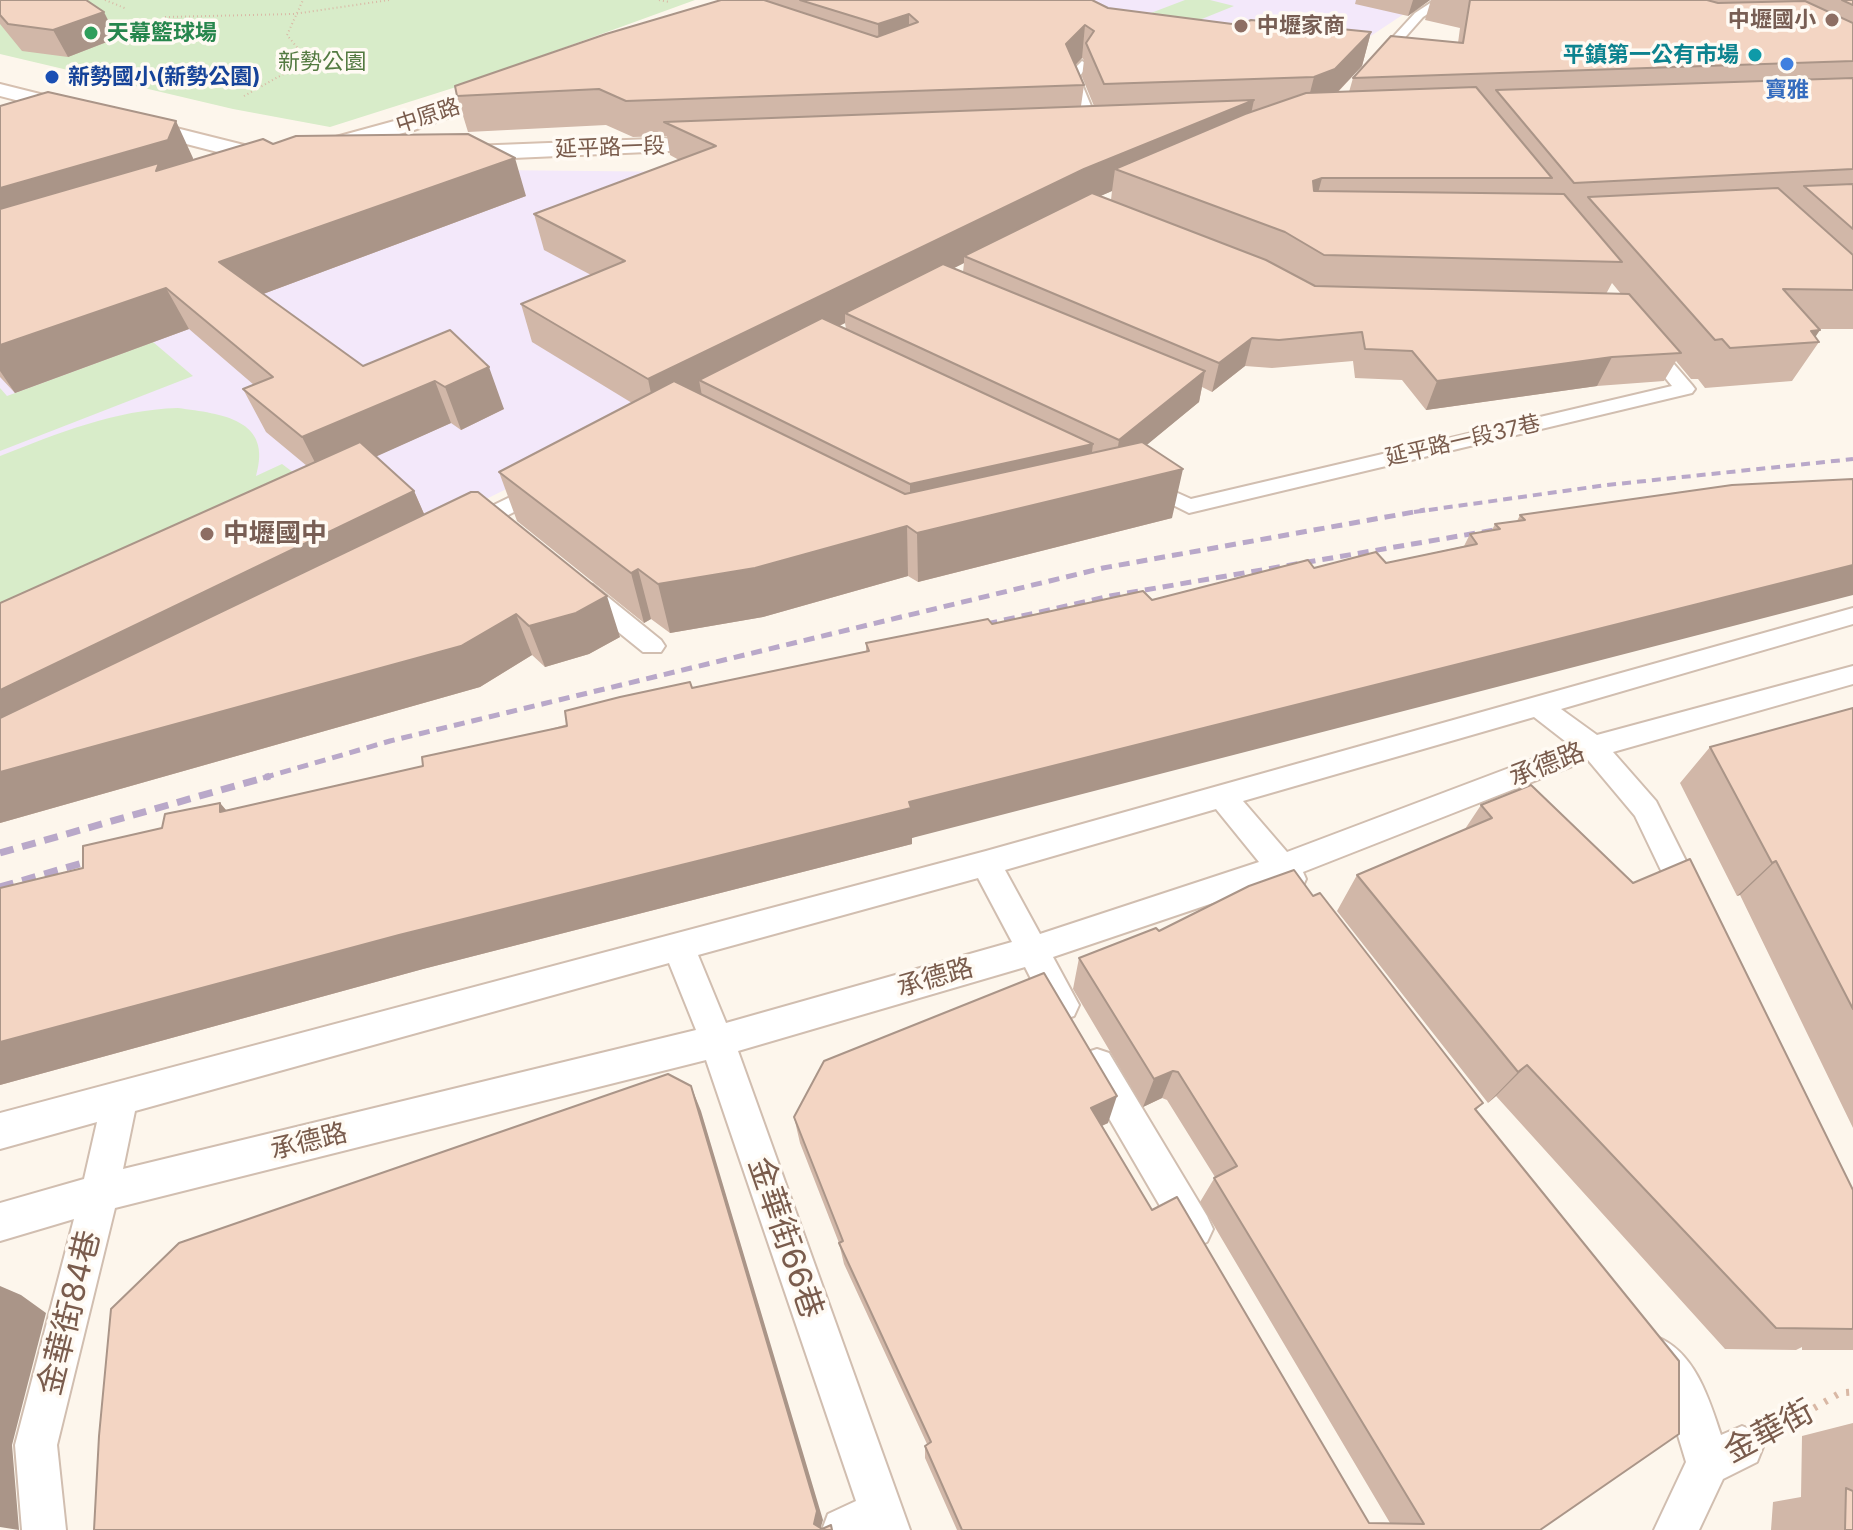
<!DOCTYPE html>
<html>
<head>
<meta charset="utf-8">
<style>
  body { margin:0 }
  canvas { display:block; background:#fdf6ec }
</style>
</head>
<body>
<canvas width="1853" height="1530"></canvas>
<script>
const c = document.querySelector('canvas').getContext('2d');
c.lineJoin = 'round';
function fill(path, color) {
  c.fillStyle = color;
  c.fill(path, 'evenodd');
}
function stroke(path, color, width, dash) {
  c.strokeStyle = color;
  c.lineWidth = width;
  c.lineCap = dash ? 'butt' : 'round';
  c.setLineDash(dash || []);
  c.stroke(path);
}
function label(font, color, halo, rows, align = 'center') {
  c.font = font + ' Inter,"Noto Sans TC",sans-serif';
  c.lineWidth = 7;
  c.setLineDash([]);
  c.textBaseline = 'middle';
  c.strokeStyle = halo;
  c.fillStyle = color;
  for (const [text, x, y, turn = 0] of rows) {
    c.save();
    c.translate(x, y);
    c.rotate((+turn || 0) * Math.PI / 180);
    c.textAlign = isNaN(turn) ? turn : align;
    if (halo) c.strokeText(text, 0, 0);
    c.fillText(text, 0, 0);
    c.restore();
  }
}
fill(new Path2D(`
  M1041 0H1425L1318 71Z
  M392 169 691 172 920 284 0 740V329Z`), '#f3e8fa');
fill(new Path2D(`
  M0 0H695L453 88 330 127 233 109 0 54Z
  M1185 0H1210L1234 6 1182 27 1143 16Z
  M153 342 193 376 0 451V388L7 396Z
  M178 408C222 414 273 419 256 476L282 464 310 485 0 628V456C59 433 114 410 178 408Z`), '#d8ecc9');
const service = new Path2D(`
  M1435 0H1449L1423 17 1378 68H1370V62L1415 13Z
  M1082 61 1088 65 1079 77 1101 130 1094 134 1087 130 1066 77Z
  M1647 339 1654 341 1692 385 1695 389 1692 393 1189 513 1133 485 1144 478 1191 499 1672 386 1638 345Z
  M543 481 554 488 551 493 475 532 467 534 456 527 459 522Z
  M584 583 593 585 661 640 665 646 661 652H643L575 597 572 591Z
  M1853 608V624L1561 709 1597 735 1853 666V684L1613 752 1656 801 1705 899 1701 908 1690 912 1679 908 1635 816 1588 760 1303 872 1306 879 1302 888 1291 892 1275 882 1053 957 1079 1005 1074 1016 1062 1020 1050 1016 1025 967 738 1051 910 1530H822L828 1514 856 1501 706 1060 115 1208 57 1445 66 1530H22L15 1445 74 1219 0 1241V1203L84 1179 97 1122 0 1149V1113L986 851ZM1534 717 1570 745 1287 852 1243 801ZM1216 809 1259 862 1040 934 1005 870ZM978 878 1012 942 726 1023 698 955ZM669 963 696 1030 123 1169 135 1111Z
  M1097 1049 1109 1053 1207 1216 1213 1229 1207 1242 1194 1248 1181 1242 1085 1077 1080 1065 1085 1053Z
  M1657 1337C1695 1352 1709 1399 1721 1435L1742 1426 1757 1432 1763 1447 1757 1462 1723 1479 1699 1530H1654L1686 1462 1670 1409 1643 1371 1637 1357 1643 1343Z`);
const secondary = new Path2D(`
  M516 80 523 82 526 86 523 90 414 130 311 158 300 151 303 146 398 120Z
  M0 84 276 153 297 155 301 160 289 167 268 165 0 96Z
  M729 136 740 143 737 148 446 161 434 154 446 147Z`);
stroke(service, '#d1beb0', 4);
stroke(secondary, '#d6c0b0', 4);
stroke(new Path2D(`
  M105 0 127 9
  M659 0 669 2
  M165 17 294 14 389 0
  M244 96 314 57 300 51 287 35 303 0`), '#d9b8a5', 2, [1, 3]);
stroke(new Path2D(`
  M1783 1426 1840 1393 1853 1392`), '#d9b8a5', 7, [3, 9]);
fill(service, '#fff');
fill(secondary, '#fff');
stroke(new Path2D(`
  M1414 512 1607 485 1853 459`), '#b9a8c9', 4, [9, 6]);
stroke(new Path2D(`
  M969 628 1110 596 1500 529
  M263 778 390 741 1103 568 1425 510`), '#b9a8c9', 5, [11, 7]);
stroke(new Path2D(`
  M0 853 270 776
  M0 887 103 857`), '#b9a8c9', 7, [14, 9]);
fill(new Path2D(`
  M0 0 117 38 68 57 22 51 0 24Z
  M721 0H1092L1108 8 1240 25 1371 32 1362 66 1338 92H1349L1353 78 1458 43 1460 28 1425 20 1431 0H1853V329H1819L1815 337 1819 342 1792 381 1705 388 1698 379H1691L1676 361 1664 381 1597 386 1426 410 1402 380 1355 378 1353 361 1272 368 1245 366 1212 392 1202 387 1199 402 1146 445 1172 518 918 582 908 576 763 617 670 633 651 619 644 623 517 521 499 472 632 403 532 342 521 304 591 275 544 250 534 214 679 160 670 155 667 136 633 137 606 125 468 132 457 96ZM1082 58 1084 60 1082 77 1094 106H1081L1084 85 1075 65ZM1112 191 1111 200 1100 196ZM964 263 963 272 954 268ZM1612 283 1621 294H1606ZM845 323 846 329 839 326Z
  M1356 0H1430L1408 16 1355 4Z
  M0 106 193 158V160L273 144 526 196 263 294 363 366 450 330 504 409 461 430 451 423 376 456 414 491 424 514 620 637 589 654 545 667 532 655 480 687 0 823V603L307 466 266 432 243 389 254 385 189 329 15 393 0 377Z
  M1732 485 912 838V844L423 969 0 1085V888L83 868 162 828 220 803 227 811 423 766 692 688 866 652V643L1152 600 1314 568 1386 563 1464 546 1470 534 1492 530 1495 524 1517 521 1520 515Z
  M1853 708V1128L1740 895 1737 896 1680 783 1710 747Z
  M1481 805 1853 1190V1350H1802V1347L1796 1350 1725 1349 1496 1096 1488 1103 1337 911 1357 875 1465 829Z
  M1313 896 1483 1103 1476 1110 1540 1530H957L925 1458V1446L927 1444 844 1264 839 1243 800 1143 794 1117 1108 1123 1102 1126 1152 1210 1369 1523H1390L1200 1202 1215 1177 1167 1100 1162 1098 1143 1107 1073 989 1079 958 1159 931Z
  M1853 1423V1530H1771L1773 1502 1801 1497 1802 1436Z`), '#d1b7a8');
fill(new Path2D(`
  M1413 0H1430L1408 16Z
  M104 12 117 38 68 57 53 30Z
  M909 14V47L879 57 878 24Z
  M1085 25 1082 58 1063 78 1066 44Z
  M1371 32 1362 66 1326 104 1305 112 1314 77Z
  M1254 100 1247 133 1115 169 1112 191 964 256V263L855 318 845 313V323L716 388 699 380 702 396 656 418 648 379 1084 169Z
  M176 121 193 158 187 177 0 234V188Z
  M515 158 526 196 239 303 219 262Z
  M1322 178 1311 219 1313 181Z
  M166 288 189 329 15 393 0 371V345Z
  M1820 330 1812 342 1811 331Z
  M1252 338 1245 366 1212 392 1219 363Z
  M1612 357 1597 386 1426 410 1437 381Z
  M489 367 504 409 461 430 445 387Z
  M1205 371 1199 402 1114 472 1119 440Z
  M435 381 451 423 324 480 302 437Z
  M1093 444 1088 482 910 523V484Z
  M1183 469 1172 518 918 582 917 533Z
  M414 491 432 532 0 750V690Z
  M907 526 908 576 763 617 670 633 658 584Z
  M1853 565V595L912 838V844L423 969 0 1085V1042L399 935 909 802Z
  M638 569 651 619 644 623 631 573Z
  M607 596 620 637 589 654 545 667 529 626Z
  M516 614 532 655 480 687 0 823V772Z
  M220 803 250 839 220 812Z
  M1776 861 1740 895 1737 896 1772 863Z
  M1527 1065 1496 1096 1488 1103 1518 1072Z
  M1173 1071 1162 1098 1143 1107 1154 1079Z
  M691 1086 701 1111 823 1520 820 1530 814 1524Z
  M1117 1096 1108 1123 1083 1134 1091 1108Z
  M0 1286 21 1295 46 1313 12 1445 19 1530 0 1527Z`), '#aa9588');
const building = new Path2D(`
  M0 0H86L104 12 53 30 8 24 0 15Z
  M721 0H764L877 37 918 22 909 14 878 24 800 0H1092L1108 8 1240 25 1251 20 1371 32 1335 69 1314 77 1104 84 1086 43 1094 31 1085 25 1066 44 1084 85 626 101 599 89 457 96 455 86 606 34Z
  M1470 0H1707L1718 3 1805 1 1853 23V61L1353 78 1391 36 1463 43Z
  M1842 0H1853V5Z
  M1853 78V169L1574 183 1496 90Z
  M1476 87 1552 178H1322L1313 181 1314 191 1564 194 1622 262 1324 255 1285 232 1115 169 1245 114 1306 93Z
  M48 92 176 121 168 140 0 188V106Z
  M1254 100 1084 169 648 379 521 304 625 261 534 214 716 146 664 122Z
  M468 134 515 158 219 262 363 366 450 330 489 367 445 387 435 381 302 437 243 389 273 377 166 288 0 345V209L159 163 156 171 263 139 273 144 296 136Z
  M1853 184V229L1804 186Z
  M1778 188 1853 255V290L1783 289 1820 330 1811 331 1819 342 1730 348 1722 339 1715 340 1588 197Z
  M1092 193 1266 260 1315 286 1629 294 1681 353 1612 357 1437 381 1412 351 1365 349 1362 332 1279 340 1252 338 1219 363 964 256Z
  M943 264 1205 371 1119 440 845 313Z
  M822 318 1093 444 910 484 699 380Z
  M674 381 905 494 1142 442 1183 469 917 533 907 526 755 568 658 584 638 569 631 573 499 472Z
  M360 442 414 491 0 690V603Z
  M1853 479V565L909 802 911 808 399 935 0 1042V888L83 868V846L162 828 165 814 220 803V812L423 766 422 757 567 726 565 711 620 697 690 682 692 688 869 651 866 643 988 619 992 624 1143 591 1152 600 1308 560 1314 568 1376 552 1386 563 1477 544 1470 534 1500 529 1495 524 1525 520 1520 515 1732 485Z
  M471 492H478L607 596 576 613 529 626 516 614 461 646 0 772V718Z
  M1853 708V1009L1776 861 1772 863 1710 747Z
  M1531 785 1633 883 1690 859 1853 1190V1328L1852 1329 1776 1328 1527 1065 1518 1072 1357 875 1492 818 1481 805Z
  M1294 870 1313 896 1320 893 1483 1103 1475 1109 1679 1361V1434L1540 1530H962L925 1446 931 1442 839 1243 843 1241 794 1117 824 1061 1044 973 1117 1096 1091 1108 1152 1210 1177 1197 1369 1523 1424 1524 1214 1178 1237 1166 1178 1072 1173 1071 1154 1079 1079 958 1156 928 1159 931 1249 886Z
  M668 1074 691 1086 817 1511 814 1524 822 1529 831 1525 832 1530H94L99 1436 111 1309 179 1243Z
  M1846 1488 1853 1491V1530H1845Z`);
fill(building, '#f3d5c3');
stroke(building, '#aa9588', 2);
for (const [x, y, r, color] of [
  [1832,20,8,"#8d6e63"],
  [1241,26,8,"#8d6e63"],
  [91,33,8,"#2e9e5b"],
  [1755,55,8,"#0f9aa8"],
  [1787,64,8,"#3f7fe0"],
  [52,77,8,"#1a4fb4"],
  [207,534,8,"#8d6e63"]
]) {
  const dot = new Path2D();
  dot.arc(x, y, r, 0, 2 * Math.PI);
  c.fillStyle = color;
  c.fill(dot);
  stroke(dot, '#fffaf3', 3);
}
label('bold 22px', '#785e54', '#fffaf3', [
  ["中壢國小",1816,20],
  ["中壢家商",1257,26,"left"]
], 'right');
label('bold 22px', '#27864d', '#fffaf3', [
  ["天幕籃球場",107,33]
], 'left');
label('bold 22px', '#0d838f', '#fffaf3', [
  ["平鎮第一公有市場",1739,55]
], 'right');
label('22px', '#537a41', '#fffaf3', [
  ["新勢公園",322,62]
]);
label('bold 22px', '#164399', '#fffaf3', [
  ["新勢國小(新勢公園)",68,77]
], 'left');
label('bold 22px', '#366cbe', '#fffaf3', [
  ["寶雅",1787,90]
]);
label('22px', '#7a5c4d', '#fffaf3', [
  ["中原路",428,116,-18],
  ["延平路一段",610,148,-2],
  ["延平路一段37巷",1463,441,-13]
]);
label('bold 26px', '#785e54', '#fffaf3', [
  ["中壢國中",223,534]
], 'left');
label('26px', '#7a5c4d', '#fffaf3', [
  ["承德路",1547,765,-21],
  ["承德路",935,978,-16],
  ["承德路",309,1142,-14]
]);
label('32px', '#7a5c4d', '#fffaf3', [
  ["金華街66巷",785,1238,71],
  ["金華街84巷",70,1313,-76],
  ["金華街",1769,1432,-28]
]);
</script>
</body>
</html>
